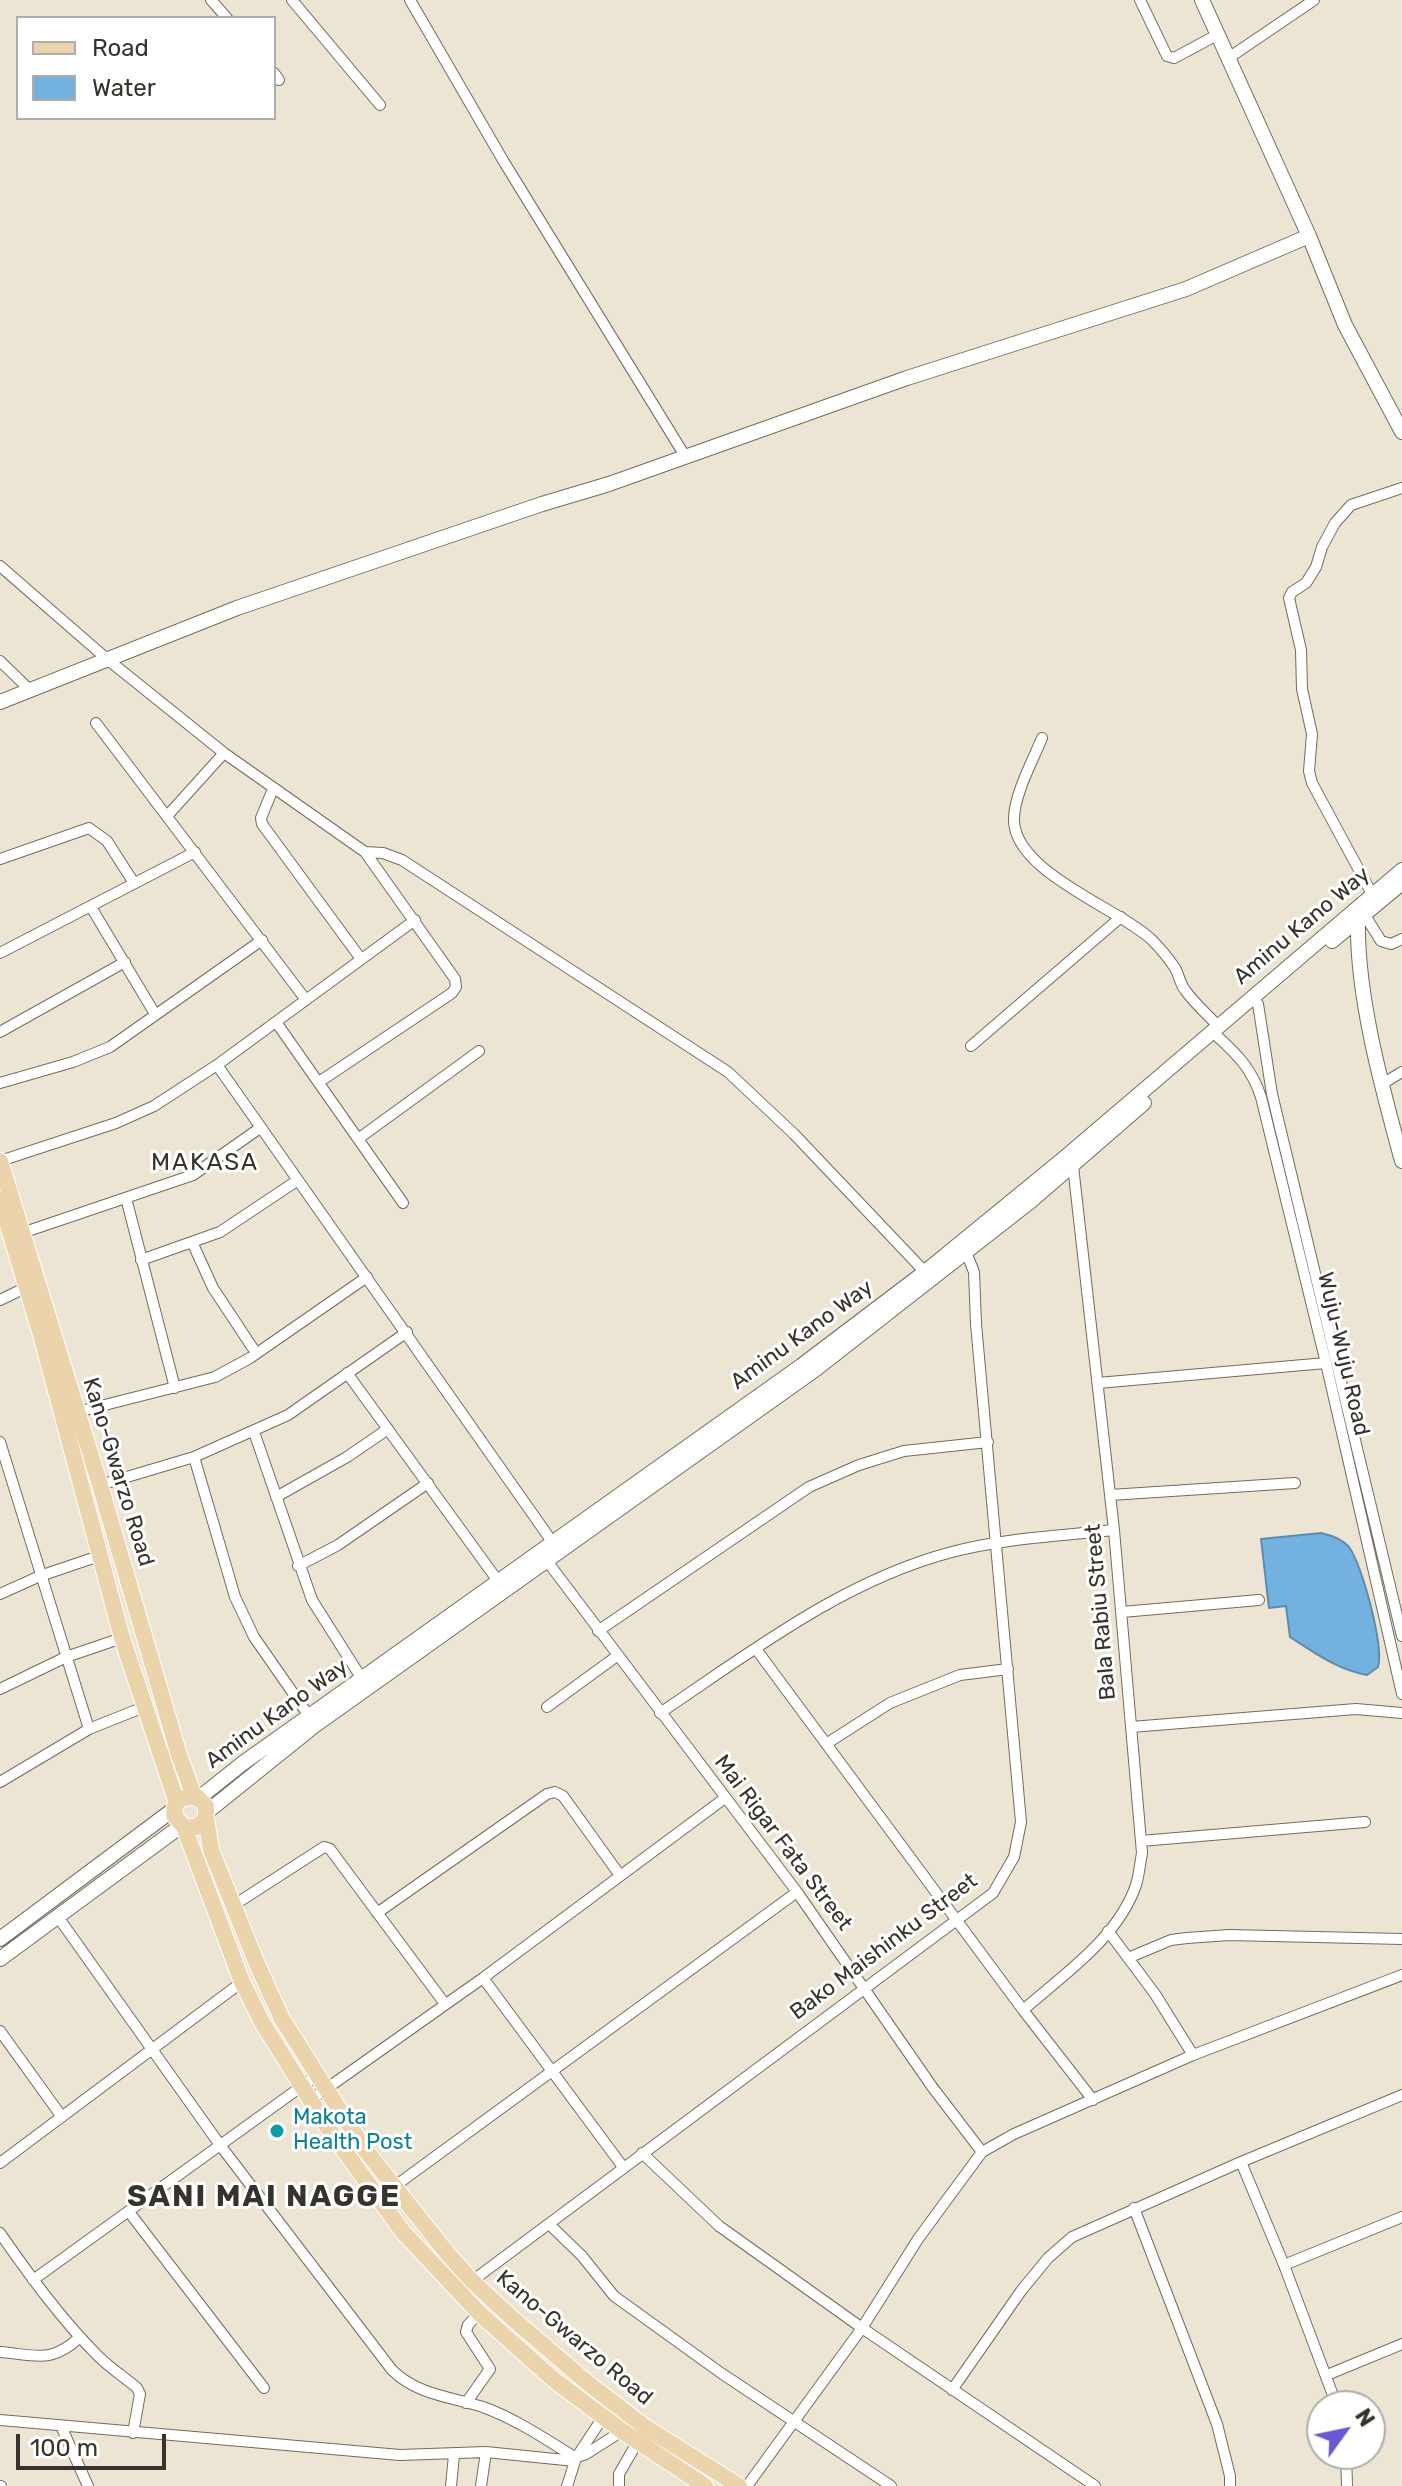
<!DOCTYPE html>
<html>
<head>
<meta charset="utf-8">
<style>
  body { margin:0 }
  #map { position:relative; width:1402px; height:2486px; overflow:hidden; background:#ece5d4; font-family:Rubik,sans-serif }
  canvas { display:block }
  .legend { position:absolute; left:16px; top:16px; width:260px; height:104px; box-sizing:border-box; background:#fff; border:2px solid #aeadab; margin:0; padding:10px 14px; list-style:none; font-size:24px; color:#35332c }
  .legend li { display:flex; align-items:center; gap:16px; height:40px }
  .legend b { width:40px; border:2px solid #aeadab }
  .north { position:absolute; left:1306px; top:2390px; width:80px; height:80px; box-sizing:border-box; background:#fff; border:2px solid #aeadab; border-radius:50%; rotate:57deg; font-size:22px; font-weight:700; line-height:32px; text-align:center; color:#35332c }
  .north::after { content:''; display:block; margin:auto; width:28px; height:36px; background:#655ad4; clip-path:polygon(50% 0,100% 100%,50% 72%,0 100%) }
  .scale { position:absolute; left:16px; top:2434px; width:150px; height:36px; box-sizing:border-box; border:4px solid #35332c; border-top:0; padding-left:10px; font-size:24px; line-height:28px; white-space:nowrap; color:#35332c; -webkit-text-stroke:6px #fff; paint-order:stroke }
</style>
</head>
<body>
<div id="map">
<canvas width="1402" height="2486"></canvas>
<ul class="legend">
<li><b style="height:10px;background:#ebd3ab"></b>Road</li>
<li><b style="height:22px;background:#73b1e1"></b>Water</li>
</ul>
<div class="north">N</div>
<div class="scale">100 m</div>
</div>
<script>
const c = document.querySelector('canvas').getContext('2d');
c.lineJoin = 'round';
function fill(path, color) {
  c.fillStyle = color;
  c.fill(path, 'evenodd');
}
function stroke(path, color, width, dash) {
  c.strokeStyle = color;
  c.lineWidth = width;
  c.lineCap = dash ? 'butt' : 'round';
  c.setLineDash(dash || []);
  c.stroke(path);
}
function label(font, color, halo, rows, align = 'center') {
  c.font = font + ' Rubik,sans-serif';
  c.lineWidth = 6;
  c.setLineDash([]);
  c.textBaseline = 'middle';
  c.strokeStyle = halo;
  c.fillStyle = color;
  for (const [text, x, y, turn = 0] of rows) {
    c.save();
    c.translate(x, y);
    c.rotate((+turn || 0) * Math.PI / 180);
    c.textAlign = isNaN(turn) ? turn : align;
    if (halo) c.strokeText(text, 0, 0);
    c.fillText(text, 0, 0);
    c.restore();
  }
}
const water = new Path2D(`
  M1321 1533C1330 1535 1342 1539 1349 1547 1362 1564 1384 1646 1378 1667L1367 1675C1338 1670 1315 1653 1290 1637L1286 1606 1269 1608 1261 1539Z`);
fill(water, '#73b1e1');
stroke(water, '#608bab', 2);
const street = new Path2D(`
  M211 0 227 18
  M292 0 380 105
  M410 0 504 162 685 456
  M1140 0 1167 56 1174 58 1217 35
  M1227 59 1314 0
  M274 73 279 80
  M0 566 107 659 224 753 365 852 455 979 456 987 452 993 319 1082
  M0 661 31 691
  M96 723 306 1000
  M1042 738C1033 760 1014 795 1014 819 1013 872 1119 908 1152 940 1160 948 1169 959 1175 968 1179 975 1180 984 1185 990 1194 1003 1207 1014 1218 1026
  M273 789 261 818 262 824 361 959
  M168 815 224 753
  M365 852 383 853 402 860 728 1072 794 1134 925 1272
  M0 859 89 828 107 841 134 883
  M1372 894 1312 783 1309 771 1312 734 1302 689 1301 650 1289 598 1292 592 1306 583 1316 567 1322 547 1335 523 1351 505 1402 488
  M91 907 155 1014
  M1364 914 1381 941 1391 944 1402 939
  M0 953 195 852
  M1258 1004 1272 1094 1402 1636
  M276 1022 403 1203
  M0 1032 125 962
  M1218 1037C1239 1056 1252 1070 1261 1097L1326 1363 1402 1694
  M971 1046 1121 917
  M217 1065 553 1543
  M0 1083 73 1062 110 1047 262 940
  M1382 1084 1402 1072
  M358 1139 479 1051
  M0 1161 116 1123 154 1106 217 1065 415 920
  M126 1198 175 1388
  M22 1233 193 1175 260 1128
  M192 1242 213 1288 256 1353
  M141 1260 220 1232 298 1180
  M0 1300 27 1287
  M347 1373 498 1581
  M1098 1383 1326 1363
  M77 1412 215 1377 250 1358 367 1277
  M254 1432 312 1600 362 1679
  M0 1442 89 1729
  M194 1457 235 1597 254 1637 309 1716
  M100 1485 194 1457 288 1415 407 1332
  M1110 1495 1295 1483
  M276 1497 347 1457 388 1429
  M547 1561 797 1892 933 2088 982 2152
  M298 1566 338 1545 428 1483
  M0 1594 40 1576 99 1556
  M1122 1612 1259 1600
  M598 1631 809 1487 859 1465 904 1451 988 1442
  M756 1649 1023 2010 1093 2100
  M0 1689 66 1657 122 1638
  M547 1707 617 1656
  M660 1713C751 1652 844 1580 952 1552 1005 1538 1060 1536 1114 1530
  M1131 1727 1356 1709 1402 1713
  M826 1744 890 1703 960 1675 1008 1669
  M0 1782 89 1729 144 1707
  M1141 1841 1365 1822
  M234 1905 324 1847 330 1849 445 2004
  M377 1913 547 1794 555 1792 563 1796 619 1874
  M58 1917 220 2145 392 2370C417 2395 452 2397 483 2407 516 2419 547 2440 576 2458
  M1108 1931 1155 1994 1193 2055
  M1128 1958 1171 1940 1187 1938 1229 1935 1402 1939
  M483 1978 623 2167
  M1023 2010C1063 1975 1118 1938 1136 1885 1139 1875 1140 1864 1142 1853L1114 1530 1073 1166
  M0 2031 62 2117
  M309 2101 483 1978 725 1798
  M642 2153 719 2226 862 2328 1095 2486
  M1241 2162 1284 2265 1337 2406
  M0 2163 242 1982
  M395 2186 797 1892
  M1134 2208 1217 2424 1230 2476V2486
  M129 2212 264 2388
  M549 2224 582 2256 614 2296 721 2373 891 2486
  M0 2233C30 2276 61 2319 98 2356 110 2368 124 2377 137 2388L140 2394 133 2433
  M1284 2265 1402 2217
  M33 2280 316 2076
  M472 2281 993 1893 1014 1857 1021 1822 976 1324 974 1272 966 1252
  M0 2352C37 2355 51 2364 80 2337
  M1327 2375 1402 2344
  M952 2390 1021 2291 1048 2258 1072 2237 1241 2162 1402 2095
  M466 2403 490 2369 466 2332 468 2325 479 2313
  M0 2420 400 2455 486 2452 575 2461
  M61 2426 88 2486
  M1346 2454 1347 2486
  M577 2457 586 2454 622 2431
  M0 2486H1
  M451 2486 454 2455
  M481 2486 486 2452
  M567 2486 576 2458 603 2417
  M619 2486V2474L638 2441
  M747 2486 862 2328 918 2239 982 2152 1014 2134 1193 2055 1402 1975`);
const secondary = new Path2D(`
  M1202 0 1309 236 1345 325 1402 432
  M0 702 237 608 542 504 609 484 907 378 1186 289 1309 236
  M1358 919C1356 994 1382 1088 1402 1161
  M1332 941 1402 883
  M199 1798 243 1763 801 1366 925 1272 1062 1160 1402 870
  M207 1812 314 1726 816 1369 1031 1201 1144 1103
  M0 1939 174 1809
  M0 1959 181 1826`);
const primary = new Path2D(`
  M0 1161 100 1485 179 1755 194 1796
  M0 1199 41 1335 122 1638 177 1803
  M206 1818 211 1850 257 1964 282 2019 363 2147 447 2253 472 2281 513 2319 589 2384 645 2427 739 2486
  M184 1827H197L206 1818V1806L197 1797 181 1798 175 1806 174 1815 184 1827 242 1982 263 2024 328 2128 403 2232 479 2313 554 2380 622 2431 705 2486`);
stroke(street, '#726c5d', 12);
stroke(secondary, '#726c5d', 16);
stroke(primary, '#fff', 18);
stroke(street, '#fff', 10);
stroke(secondary, '#fff', 14);
stroke(primary, '#ebd3ab', 16);
for (const [x, y, r, color] of [
  [277,2131,8,"#0f9aa8"]
]) {
  const dot = new Path2D();
  dot.arc(x, y, r, 0, 2 * Math.PI);
  c.fillStyle = color;
  c.fill(dot);
  stroke(dot, '#fff', 3);
}
label('22px', '#35332c', '#fff', [
  ["Aminu Kano Way",1302,926,-40],
  ["Aminu Kano Way",802,1335,-36],
  ["Wuju-Wuju Road",1343,1354,77],
  ["Kano-Gwarzo Road",118,1472,73],
  ["Bala Rabiu Street",1101,1612,-95],
  ["Aminu Kano Way",277,1714,-36],
  ["Mai Rigar Fata Street",783,1843,53],
  ["Bako Maishinku Street",884,1947,-37],
  ["Kano-Gwarzo Road",574,2338,40]
]);
label('22px', '#0d838f', '#fff', [
  ["Makota",293,2118],
  ["Health Post",293,2143]
], 'left');
c.letterSpacing = '2px';
label('24px', '#35332c', '#fff', [
  ["MAKASA",205,1163]
]);
c.letterSpacing = '0px';
c.letterSpacing = '2px';
label('bold 30px', '#35332c', '#fff', [
  ["SANI MAI NAGGE",264,2197]
]);
c.letterSpacing = '0px';
</script>
</body>
</html>
